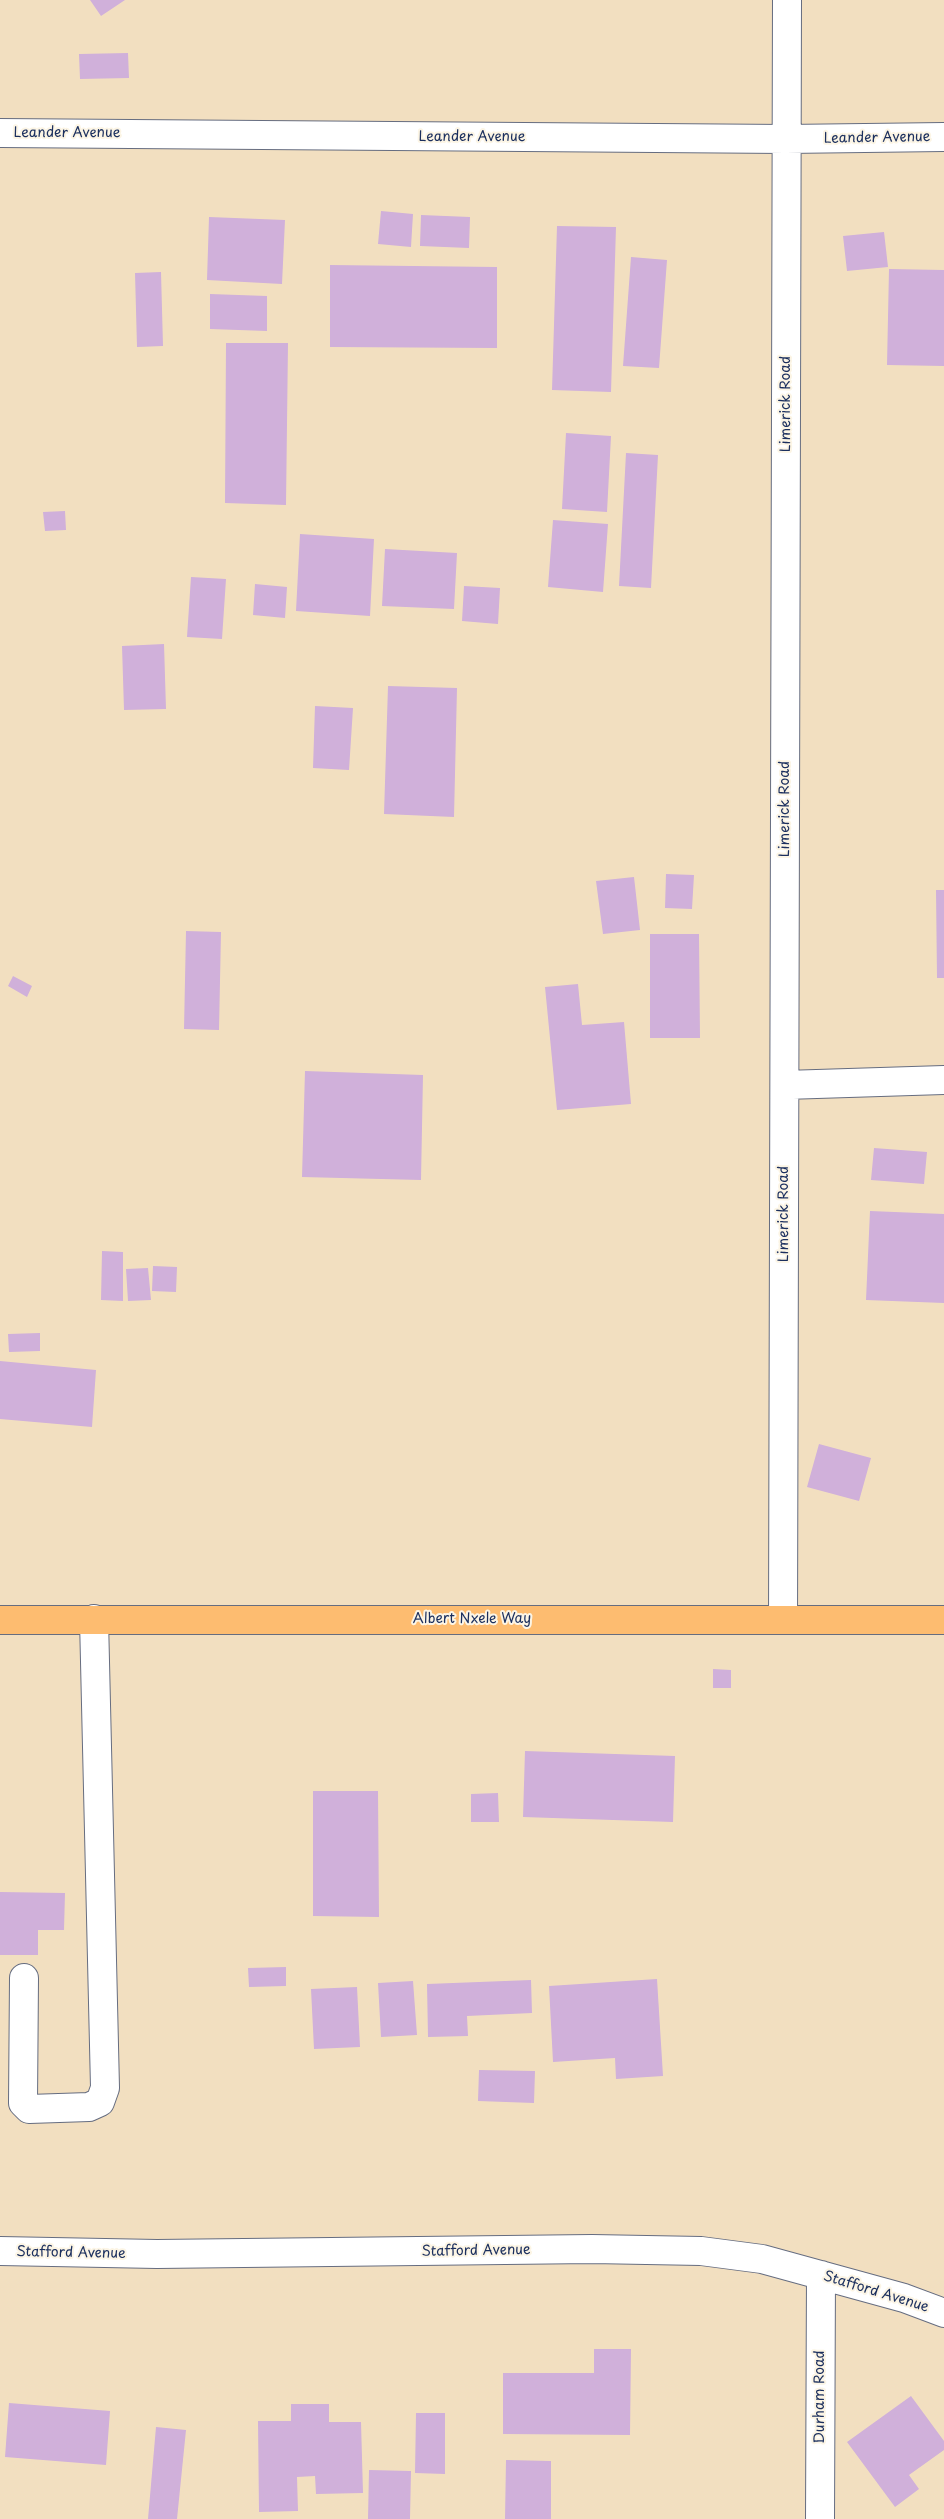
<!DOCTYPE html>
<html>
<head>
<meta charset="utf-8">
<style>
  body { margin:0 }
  canvas { display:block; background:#f2dfc0 }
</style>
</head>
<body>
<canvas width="944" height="2519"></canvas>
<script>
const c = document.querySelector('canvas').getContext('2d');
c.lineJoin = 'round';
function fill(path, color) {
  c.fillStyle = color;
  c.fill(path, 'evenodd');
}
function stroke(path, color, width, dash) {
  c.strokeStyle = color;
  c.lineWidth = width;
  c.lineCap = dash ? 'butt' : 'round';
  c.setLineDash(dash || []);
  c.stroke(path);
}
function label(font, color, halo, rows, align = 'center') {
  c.font = font + ' "Playpen Sans",sans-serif';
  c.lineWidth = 4;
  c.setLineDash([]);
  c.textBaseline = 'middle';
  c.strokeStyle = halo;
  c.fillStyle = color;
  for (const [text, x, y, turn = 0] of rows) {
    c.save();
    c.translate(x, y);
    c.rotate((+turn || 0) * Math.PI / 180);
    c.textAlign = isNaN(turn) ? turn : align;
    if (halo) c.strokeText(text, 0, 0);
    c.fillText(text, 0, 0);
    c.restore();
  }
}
fill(new Path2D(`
  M90 0H125L101 16Z
  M128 53 129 78 80 79 79 54Z
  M381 211 413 214 411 247 378 244Z
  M421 215 470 217 469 248 420 246Z
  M209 217 285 220 282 284 207 280Z
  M557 226 616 227 611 392 552 390Z
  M884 232 888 267 847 271 843 236Z
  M631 257 667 260 659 368 623 366Z
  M330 265 497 267V348L330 347Z
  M889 269 944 270V366L887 365Z
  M161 272 163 346 137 347 135 273Z
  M210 294 267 296V331L210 329Z
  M226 343H288L286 505 225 503Z
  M566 433 611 436 607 512 562 509Z
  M626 453 658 455 651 588 619 586Z
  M65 511 66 530 45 531 43 512Z
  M553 520 608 524 603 592 548 587Z
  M300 534 374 539 370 616 296 611Z
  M385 549 457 553 454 609 382 606Z
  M191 577 226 579 222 639 187 637Z
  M255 584 287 587 285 618 253 615Z
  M464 586 500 588 498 624 462 621Z
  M164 644 166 709 124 710 122 646Z
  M388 686 457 688 454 817 384 814Z
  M315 706 353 708 349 770 313 768Z
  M666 874 694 875 692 909 665 908Z
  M634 877 640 930 603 934 596 881Z
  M936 890H944V978H937Z
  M186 931 221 932 219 1030 184 1029Z
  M650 934H699L700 1038H650Z
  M13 976 32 986 27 997 8 986Z
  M578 984 582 1025 624 1022 631 1104 557 1110 545 987Z
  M305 1071 423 1075 421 1180 302 1177Z
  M874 1148 927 1152 924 1184 871 1180Z
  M870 1211 944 1214V1303L866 1300Z
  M102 1251 123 1252V1301L101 1300Z
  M153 1266 177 1267 176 1292 152 1291Z
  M148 1268 151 1300 128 1301 126 1269Z
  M40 1333V1351L9 1352 8 1334Z
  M0 1361 96 1370 92 1427 0 1419Z
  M819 1444 871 1458 859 1501 807 1487Z
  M713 1669 731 1670V1688H713Z
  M525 1751 675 1756 673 1822 523 1817Z
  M313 1791H378L379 1917 313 1916Z
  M498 1793 499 1822H471V1794Z
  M0 1892 65 1893 64 1930H38V1955H0Z
  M286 1967V1986L249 1987 248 1968Z
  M657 1979 663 2076 616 2079 615 2058 553 2062 549 1986Z
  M531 1980 532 2013 467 2016 468 2036 428 2037 427 1984Z
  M413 1981 417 2035 381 2037 378 1983Z
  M357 1987 360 2047 314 2049 311 1989Z
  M479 2070 535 2071 534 2103 478 2101Z
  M594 2349H631L630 2435 503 2434V2373H594Z
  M911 2396 944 2441V2450L909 2475 919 2489 895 2507 847 2442Z
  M9 2403 110 2411 106 2465 5 2457Z
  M291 2404H329V2422H361L363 2493 316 2494 315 2476 297 2477 298 2511 259 2512 258 2421H291Z
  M416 2413H445V2474L415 2473Z
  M156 2427 186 2430 177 2519H148Z
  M506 2460 551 2461V2519H505Z
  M369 2470 411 2471 410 2519H368Z`), '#d0b0da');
const minor = new Path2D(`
  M0 133 786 139 944 137
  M785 1085 944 1080
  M783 1619 787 0
  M24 1978 23 2103 29 2109 89 2107 100 2102 105 2088 94 1619
  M0 2251 157 2254 592 2249 701 2251 762 2259 904 2298 944 2313
  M820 2519 821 2275`);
const major = new Path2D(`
  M0 1620H944`);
stroke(minor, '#666d80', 30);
stroke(major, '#666d80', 30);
stroke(minor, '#fff', 28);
stroke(major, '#fdbc70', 28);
label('14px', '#1b2f5e', '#fcf5e5', [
  ["Leander Avenue",67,133],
  ["Leander Avenue",472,137],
  ["Leander Avenue",877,138,-1],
  ["Limerick Road",786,404,-90],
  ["Limerick Road",785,809,-90],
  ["Limerick Road",784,1214,-90],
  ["Albert Nxele Way",472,1619],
  ["Stafford Avenue",476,2251,-1],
  ["Stafford Avenue",71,2253,1],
  ["Stafford Avenue",876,2292,17],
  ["Durham Road",820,2397,-90]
]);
</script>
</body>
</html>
